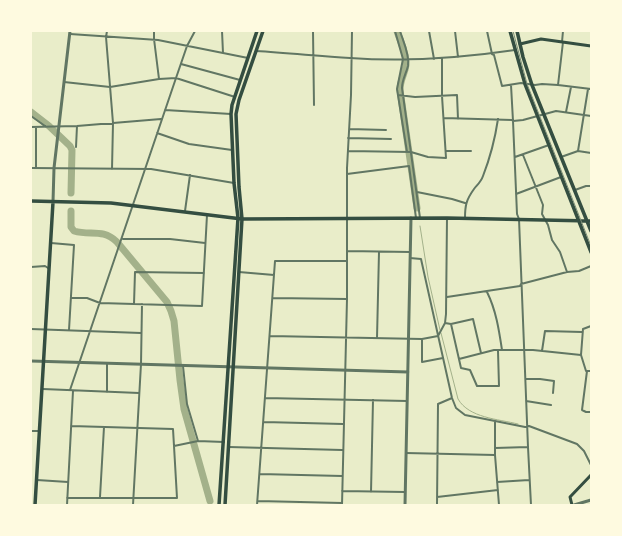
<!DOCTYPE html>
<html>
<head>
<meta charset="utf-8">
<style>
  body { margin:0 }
  #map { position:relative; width:622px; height:536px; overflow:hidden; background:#e9edc9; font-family:"Exo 2",sans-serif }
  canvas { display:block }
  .frame { position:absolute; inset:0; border:32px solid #fefae0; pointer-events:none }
</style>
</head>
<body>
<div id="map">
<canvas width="622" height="536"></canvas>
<div class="frame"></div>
</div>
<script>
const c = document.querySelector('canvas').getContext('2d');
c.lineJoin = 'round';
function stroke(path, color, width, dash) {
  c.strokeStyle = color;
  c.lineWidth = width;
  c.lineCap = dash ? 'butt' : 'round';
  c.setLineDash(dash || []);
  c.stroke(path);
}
stroke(new Path2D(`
  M420 226 428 277 440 330
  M441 333 458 399C469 418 498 419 518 424`), '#a3b18a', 1);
stroke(new Path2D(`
  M397 31C400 41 407 54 406 65 405 74 400 79 400 90L417 208
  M31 112 49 126 70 146 72 150 71 193
  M71 211V227L74 231C91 236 102 228 117 242L167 302 171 311 174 321 180 380 184 409 210 501`), '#a3b18a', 7);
stroke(new Path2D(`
  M107 31 106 37 113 123 112 169
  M154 31V39L159 79
  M222 31 223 53
  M313 31 314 105
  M395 31 403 59 397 89 407 152
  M400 31C403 41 410 55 408 66 406 74 402 80 402 88L420 218
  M429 31 434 59
  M455 31 458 57
  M487 31 492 54 494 55 502 86 521 83 535 85 542 84 558 85 591 89
  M70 34 158 40 248 58
  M562 42 563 31
  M256 51C288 53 319 56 350 58 405 62 461 58 515 50
  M181 64 240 80
  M64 82 110 87 159 79 176 78 235 97
  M511 85 513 121 517 214 519 219 528 447 531 505
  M558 85 563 42
  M398 95 415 97 457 95 458 119
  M165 110 231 114
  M566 112 571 87
  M31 116 45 126
  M444 118 512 120 513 121 523 120 556 111 591 116
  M31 127 77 126 161 119
  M349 129 386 130
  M157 133 189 144 232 150
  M348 138 391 139
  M76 147 77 126
  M348 151 411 152 428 157 446 158 442 96V59
  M446 151H471
  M578 151 588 89
  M515 157 549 145
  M561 157 578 151 591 153
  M31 168 151 169 234 183
  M36 168V127
  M347 174 409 166 416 218
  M575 190 586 186H591
  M417 192 452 199 465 203
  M516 194 561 177
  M185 211 190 175
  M465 218C465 206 466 200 474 189 477 185 481 182 483 176 490 158 495 139 498 119
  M123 239H170L205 243
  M51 243 74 245 69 330
  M347 251 410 252
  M410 258 421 259 452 398 456 408 465 415 525 427 529 426 577 444 584 451 591 465
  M31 267 45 266 48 268
  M239 272 274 275
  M567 272 579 271 591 266
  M487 292C496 310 499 330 502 350
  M447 297 520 286 521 284 567 272 560 252 552 240 548 225 542 214 543 205 523 155
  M71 298H87L100 303 202 306 207 215
  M273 298 347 299
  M134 304 135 272 204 273
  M445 323 451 324 473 319 481 353
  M451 324 461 368 470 370 477 386H499L498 351
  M591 326 583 329 581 355 586 371H591
  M31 329 141 333
  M270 336 422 339 438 336 445 323 446 314 447 218
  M377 338 379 252
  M422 339V362L443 358
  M542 351 545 331 582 332
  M459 359 494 350H533L581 355
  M183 366 187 404 198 441
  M587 371 582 410 586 412H591
  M526 379H540L554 381 553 393
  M43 389 139 393
  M70 390 176 78 187 46 195 31
  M107 392V363
  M265 398 407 401
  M526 401 551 405
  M495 421V455L499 505
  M264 422 343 424
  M71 426 173 429 174 446
  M31 431H40
  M229 447 342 450
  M495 448 528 447
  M406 453 495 455
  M260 474 342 476
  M37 480 68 482
  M497 482 529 480
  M342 491 405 492
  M371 492 373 400
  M100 497 104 427
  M437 497 498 490
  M67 498H177L174 446 198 441 224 442
  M258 501 342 503
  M67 505 73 391
  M133 505 141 364 142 304
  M257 505 275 261H346
  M342 505 347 299V168L351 95 352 31
  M437 505 438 404 452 398`), '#617663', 2);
stroke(new Path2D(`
  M53 202 54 168 70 31
  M31 361 408 372
  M405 505 411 218
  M574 505 591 500`), '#617663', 3);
stroke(new Path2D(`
  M520 44 541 39 591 46
  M572 505 570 497 591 475`), '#344e41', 3);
stroke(new Path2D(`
  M510 31 525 84 591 252
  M517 31 523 57 532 85 591 231
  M31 201 111 203 242 219 447 218 591 221
  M35 505 53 202`), '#344e41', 3.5);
stroke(new Path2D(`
  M219 505 238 218 234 183 231 114 232 105 257 31
  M225 505 242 219 239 187 236 114 239 100 263 31`), '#344e41', 3.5);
stroke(new Path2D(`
  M513 31 527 84 591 246`), '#7c8e77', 1);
</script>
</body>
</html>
